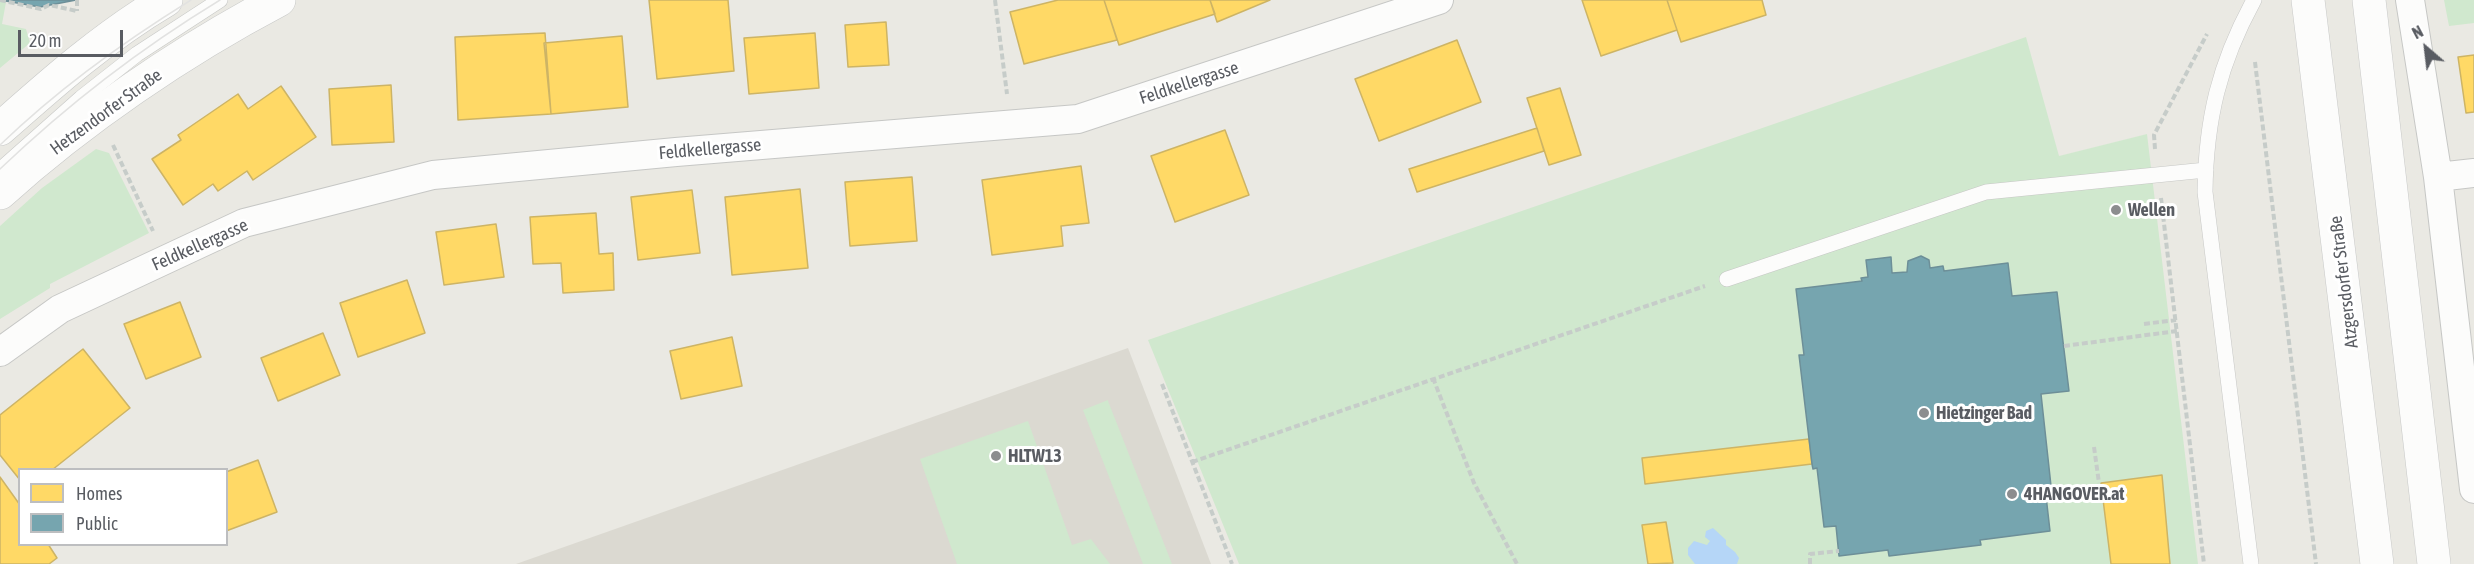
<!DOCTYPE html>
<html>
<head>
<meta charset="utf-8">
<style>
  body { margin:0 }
  #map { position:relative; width:2474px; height:564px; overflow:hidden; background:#eae9e3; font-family:"Asap Condensed",sans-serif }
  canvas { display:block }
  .legend { position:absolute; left:18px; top:468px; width:210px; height:78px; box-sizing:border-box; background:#fff; border:2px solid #bdbec0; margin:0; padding:8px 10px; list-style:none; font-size:18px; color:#595c62 }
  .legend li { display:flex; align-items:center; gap:12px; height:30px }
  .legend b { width:30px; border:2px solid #bdbec0 }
  .north { position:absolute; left:2396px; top:18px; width:60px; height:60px; -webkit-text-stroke:4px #fff; paint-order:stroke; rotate:332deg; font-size:16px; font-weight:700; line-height:24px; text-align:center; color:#595c62 }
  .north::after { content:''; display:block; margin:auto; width:21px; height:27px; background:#595c62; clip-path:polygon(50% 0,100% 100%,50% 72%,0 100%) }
  .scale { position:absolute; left:18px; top:30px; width:105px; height:27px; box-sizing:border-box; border:3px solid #595c62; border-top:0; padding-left:8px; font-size:18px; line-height:21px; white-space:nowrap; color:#595c62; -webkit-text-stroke:4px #fff; paint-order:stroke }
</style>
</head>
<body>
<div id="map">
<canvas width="2474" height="564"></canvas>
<ul class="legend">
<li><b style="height:16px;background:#ffd966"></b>Homes</li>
<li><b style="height:16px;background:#76a5af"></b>Public</li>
</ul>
<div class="north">N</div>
<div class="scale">20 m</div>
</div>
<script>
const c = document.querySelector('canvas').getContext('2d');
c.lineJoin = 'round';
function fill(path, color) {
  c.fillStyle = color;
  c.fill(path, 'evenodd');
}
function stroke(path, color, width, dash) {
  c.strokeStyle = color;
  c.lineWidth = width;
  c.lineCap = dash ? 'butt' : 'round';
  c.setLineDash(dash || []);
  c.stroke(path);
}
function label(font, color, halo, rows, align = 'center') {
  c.font = font + ' "Asap Condensed",sans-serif';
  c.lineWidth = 6;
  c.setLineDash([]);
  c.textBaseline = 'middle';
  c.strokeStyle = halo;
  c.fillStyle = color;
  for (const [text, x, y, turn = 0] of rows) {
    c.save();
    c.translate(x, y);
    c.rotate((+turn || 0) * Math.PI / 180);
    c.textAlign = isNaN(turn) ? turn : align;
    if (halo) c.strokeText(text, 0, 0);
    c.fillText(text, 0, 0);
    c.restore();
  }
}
fill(new Path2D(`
  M1128 348 1211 564H516Z`), '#dbd9d1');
fill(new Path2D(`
  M2444 0H2474V23L2449 26Z
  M0 1 6 2 2 24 26 29 30 43 0 68Z
  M2026 37 2059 156 2147 134 2198 564H1239L1148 340Z
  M96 149 109 153 149 233 50 284V288L0 319V226L42 188Z
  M1108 400V401L1172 564H1143L1083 410Z
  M1028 421 1072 545 1091 539 1110 564H957L920 459Z`), '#d0e8ce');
fill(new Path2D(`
  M1713 528 1726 540V545L1735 552 1739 558 1737 564H1695L1688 555V548L1694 541 1707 545 1710 541 1705 537 1706 531Z`), '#b5d6f7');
const homes = new Path2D(`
  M649 0H728L734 71 657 79Z
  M1058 0H1104L1117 40 1024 64 1010 12Z
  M1104 0H1210L1215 14 1119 45Z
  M1210 0H1270L1217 22Z
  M1582 0H1667L1677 30 1601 56Z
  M1667 0H1762L1766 15 1681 42Z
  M886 22 889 65 848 67 845 25Z
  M545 33 551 114 458 120 455 37Z
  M815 33 819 88 749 94 744 38Z
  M622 36 628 107 551 114 544 43Z
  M1457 40 1481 102 1379 141 1355 79Z
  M2474 55V112L2466 113 2458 57Z
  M391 85 394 142 332 145 329 89Z
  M281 86 316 137 253 180 247 171 218 191 213 184 183 205 152 159 181 140 178 135 238 94 248 109Z
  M1560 88 1581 155 1549 165 1527 98Z
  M1537 128 1544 151 1417 192 1409 169Z
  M1225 130 1249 195 1175 222 1151 156Z
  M1081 166 1089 223 1061 226 1063 246 992 255 982 180Z
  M912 177 917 241 850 246 845 182Z
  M800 189 808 268 732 275 725 197Z
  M692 190 700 253 638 260 631 197Z
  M596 213 599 254 613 253 614 290 563 293 561 263 533 264 530 217Z
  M496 224 504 277 444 285 436 232Z
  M407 280 425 333 358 357 340 303Z
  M180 302 201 357 146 379 124 324Z
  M323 333 340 375 278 401 261 358Z
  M732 337 742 386 681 399 670 351Z
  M83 349 130 408 52 470H20V480L0 455V415Z
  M1809 439 1812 464 1645 484 1642 458Z
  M258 460 277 512 226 531V472Z
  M2162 475 2170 564H2111L2101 483Z
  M0 477 20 505V544H48L57 558 49 564H0Z
  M1666 522 1673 563 1648 564 1642 525Z`);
fill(homes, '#ffd966');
stroke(homes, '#cdb465', 1.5);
const public = new Path2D(`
  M0 0H76L40 7Z
  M1921 256 1929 260 1930 268 1943 266 1944 271 2008 263 2012 296 2057 292 2069 391 2041 394 2052 495 2046 496 2050 531 1980 540 1981 545 1889 556 1888 550 1839 556 1836 526 1824 527 1817 468 1813 469 1812 464 1799 355H1804L1796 289 1862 281 1861 278 1868 277 1866 260 1891 257 1892 273 1907 272 1908 261Z`);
fill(public, '#76a5af');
stroke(public, '#6d8f98', 1.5);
const service = new Path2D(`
  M0 170 81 98 137 54 220 0
  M1727 279 1986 192 2206 170
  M2251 564 2205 192C2206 119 2219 64 2254 0`);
const minor = new Path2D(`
  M2410 0 2438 177 2474 489
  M2438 177 2474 173
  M0 352 60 309 244 223 433 175 676 152 1078 119 1439 0`);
const secondary = new Path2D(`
  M2308 0 2377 564
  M2369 0 2434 564
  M0 129C53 82 105 36 166 0
  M0 193C81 120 182 51 279 0`);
stroke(service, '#c6c7c5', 16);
stroke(minor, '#c6c7c5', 30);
stroke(secondary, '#c7c8c7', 34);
stroke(new Path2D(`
  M0 0 41 9 49 5 77 11
  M77 0V11
  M995 0 1007 94
  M2255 62 2316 564
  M113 145 153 231
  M2155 149 2154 135 2207 34
  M2161 198 2204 564
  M2144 324 2176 320
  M2064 346 2177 331
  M1433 378 1474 483 1517 564
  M1162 384 1232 564
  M2094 447 2099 483
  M1192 462 1705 286
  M1810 564V554L1839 551`), '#c6ccc9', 4, [6, 3]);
stroke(service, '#fcfcfb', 15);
stroke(minor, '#fcfcfb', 28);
stroke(secondary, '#fcfcfb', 33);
stroke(new Path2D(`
  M0 145C57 90 123 42 191 0
  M0 169C67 105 141 48 220 0`), '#e2e2e1', 1.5);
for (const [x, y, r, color] of [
  [2116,210,6,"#8c8d8f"],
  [1924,413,6,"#8c8d8f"],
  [996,456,6,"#8c8d8f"],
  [2012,494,6,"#8c8d8f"]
]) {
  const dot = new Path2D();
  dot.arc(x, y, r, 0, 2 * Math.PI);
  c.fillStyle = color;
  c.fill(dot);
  stroke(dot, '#fff', 2);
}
label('18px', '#595c62', '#fff', [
  ["Feldkellergasse",1189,83,-18],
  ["Hetzendorfer Straße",106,112,-36],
  ["Feldkellergasse",710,149,-5],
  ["Feldkellergasse",200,245,-24],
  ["Atzgersdorfer Straße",2344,282,-97]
]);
label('bold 18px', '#595c62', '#fff', [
  ["Wellen",2128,210],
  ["Hietzinger Bad",1936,413],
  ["HLTW13",1008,456],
  ["4HANGOVER.at",2024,494]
], 'left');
</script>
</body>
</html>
